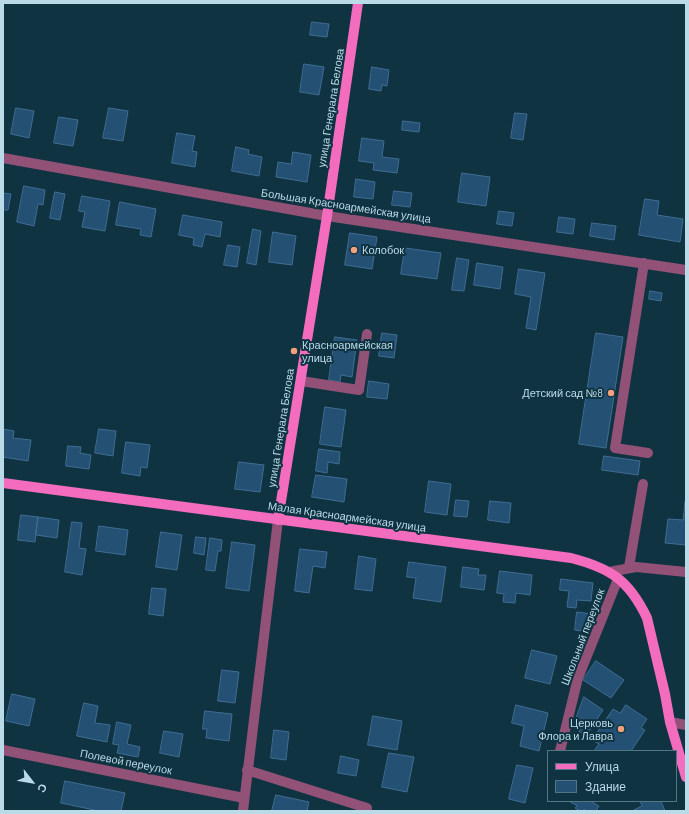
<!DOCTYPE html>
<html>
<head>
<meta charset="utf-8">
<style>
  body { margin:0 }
  #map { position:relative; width:689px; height:814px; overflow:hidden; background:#0f3341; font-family:Barlow,sans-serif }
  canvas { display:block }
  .frame { position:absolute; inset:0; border:4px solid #badae8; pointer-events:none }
  .legend { position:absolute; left:547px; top:750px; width:130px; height:52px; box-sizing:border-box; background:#0f3341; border:1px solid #537684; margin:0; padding:5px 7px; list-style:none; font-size:12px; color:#badae8 }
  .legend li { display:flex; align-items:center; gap:8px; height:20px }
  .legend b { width:20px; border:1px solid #537684 }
  .north { position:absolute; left:12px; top:762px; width:40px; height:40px; -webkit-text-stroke:3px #0f3341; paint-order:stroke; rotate:121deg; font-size:11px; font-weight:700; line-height:16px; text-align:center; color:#badae8 }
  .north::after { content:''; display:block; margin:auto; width:14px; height:18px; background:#badae8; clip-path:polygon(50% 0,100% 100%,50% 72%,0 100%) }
</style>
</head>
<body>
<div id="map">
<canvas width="689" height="814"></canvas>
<div class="frame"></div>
<ul class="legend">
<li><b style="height:5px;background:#f36cbd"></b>Улица</li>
<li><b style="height:11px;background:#245074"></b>Здание</li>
</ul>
<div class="north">С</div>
</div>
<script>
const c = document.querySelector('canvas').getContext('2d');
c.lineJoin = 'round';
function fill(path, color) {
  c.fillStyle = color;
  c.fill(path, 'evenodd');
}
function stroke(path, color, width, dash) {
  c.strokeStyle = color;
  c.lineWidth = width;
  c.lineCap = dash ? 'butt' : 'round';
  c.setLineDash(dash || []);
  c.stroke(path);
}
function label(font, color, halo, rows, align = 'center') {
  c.font = font + ' Barlow,sans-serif';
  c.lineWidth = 4;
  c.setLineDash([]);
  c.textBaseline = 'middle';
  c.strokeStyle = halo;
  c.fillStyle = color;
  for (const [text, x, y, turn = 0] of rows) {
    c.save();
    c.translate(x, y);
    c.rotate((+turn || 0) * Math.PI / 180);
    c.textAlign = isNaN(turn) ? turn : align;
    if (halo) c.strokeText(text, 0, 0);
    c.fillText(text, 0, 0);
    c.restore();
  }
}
const building = new Path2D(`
  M312 22 329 24 327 37 310 35Z
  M304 64 324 67 319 95 300 92Z
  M372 67 389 70 387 86 382 85 381 91 369 89Z
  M16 108 34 111 29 138 11 134Z
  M109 108 128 111 123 141 103 138Z
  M515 113 527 114 523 140 511 138Z
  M59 117 78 120 73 146 54 143Z
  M403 121 420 123 419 132 402 130Z
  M177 133 195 136 192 151 197 152 195 167 172 163Z
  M362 138 384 141 382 157 399 159 397 173 373 170 374 163 359 161Z
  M236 147 249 150 248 154 262 157 259 176 232 171Z
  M293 152 311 155 307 182 276 177 278 162 291 164Z
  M462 173 490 177 486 206 458 202Z
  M356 179 375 182 373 199 354 197Z
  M24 186 45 190 43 205 38 204 34 226 17 222Z
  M394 191 412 193 410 207 392 205Z
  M55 192 65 194 60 220 50 218Z
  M3 193 11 194 8 210H3Z
  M82 196 110 201 105 231 82 227 85 212 79 211Z
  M645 199 659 201 657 215 683 219 680 242 639 235Z
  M120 202 156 209 151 237 140 235 141 229 116 225Z
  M499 211 514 213 512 226 497 224Z
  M183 215 222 222 220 237 205 234 202 247 193 245 194 238 179 235Z
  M559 217 575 219 573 234 557 232Z
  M592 223 616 226 614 240 590 236Z
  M253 229 261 231 256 265 247 263Z
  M273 232 296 236 292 265 269 262Z
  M350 233 377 237 372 269 345 265Z
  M228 245 240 247 237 267 224 265Z
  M405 248 441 253 437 279 401 274Z
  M457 258 469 260 464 291 452 290Z
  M477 263 503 267 500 289 474 285Z
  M519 269 545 273 536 330 526 328 531 297 515 294Z
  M650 291 662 293 661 301 649 299Z
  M382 333 397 335 394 358 379 356Z
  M596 333 623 337 606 448 579 444Z
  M335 337 357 340 352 377 341 375 340 382 329 380Z
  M369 381 389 384 387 399 367 397Z
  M325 407 346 410 341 447 320 444Z
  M3 429 14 431 13 438 31 440 28 461 3 457Z
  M99 429 116 431 113 456 95 453Z
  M126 442 150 445 147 468 141 467 140 476 122 473Z
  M68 446 81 447 80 453 91 455 89 469 66 466Z
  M319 449 340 452 339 464 328 462 327 473 316 471Z
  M604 456 640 461 638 475 602 470Z
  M239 462 264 465 260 492 235 489Z
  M316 475 347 479 344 502 312 497Z
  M429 481 451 484 447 515 425 512Z
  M456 500 469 501 467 517 454 516Z
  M490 501 511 503 509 523 488 520Z
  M685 502 686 545 665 543 668 519 683 520Z
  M21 515 38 517 35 542 18 540Z
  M38 517 59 520 57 538 36 535Z
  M72 522 82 523 79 548 86 549 82 575 65 572Z
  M99 526 128 530 125 555 96 551Z
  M161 532 182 535 177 570 156 567Z
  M196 537 206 538 204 555 194 553Z
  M210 538 222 540 221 551H218L215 571 206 570Z
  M232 542 255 545 249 591 226 588Z
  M300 549 327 552 325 568 313 566 309 593 295 591Z
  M359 556 376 559 372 591 355 589Z
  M409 562 446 567 441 602 413 598 416 578 407 577Z
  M463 567 479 569 478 575H486L484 590 461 587Z
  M500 571 532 575 530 595 516 593 515 603 503 602 504 594 497 593Z
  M561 579 593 583 591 601 577 600 576 608 567 607 569 591 560 590Z
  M152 588 166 589 163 616 149 614Z
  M577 612 592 614 589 632 575 630Z
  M532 650 557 656 550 684 525 678Z
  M596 661 624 680 611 698 583 680Z
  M222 670 239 672 235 703 218 701Z
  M12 694 35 699 29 726 6 721Z
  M584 697 603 710 586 736 573 727Z
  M84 703 98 706 95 723 110 725 107 742 77 736Z
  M516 705 548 713 539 751 520 746 524 726 512 723Z
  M626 705 647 719 641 728 645 730 631 751H594L599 744 592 740 613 709 620 713Z
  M205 711 232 714 229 741 206 738 207 729H203Z
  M373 716 402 721 397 750 368 745Z
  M117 722 131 725 127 744 140 747 138 757 117 753 119 745 113 744Z
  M274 730 289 732 286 760 271 758Z
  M164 731 183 734 179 757 160 753Z
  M389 753 414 757 407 792 382 787Z
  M341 756 359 760 356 776 338 773Z
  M517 765 533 768 525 803 509 799Z
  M65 781 125 793 121 811H99L61 803Z
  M276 795 309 802 307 811H272Z
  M569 801H590L599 806 596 811H587L584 809 583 811H580L575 808 577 806Z
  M640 801H661L665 811H632L642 806Z`);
fill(building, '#245074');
stroke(building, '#406d93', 1);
stroke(new Path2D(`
  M3 158 327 216 686 270
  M644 263 615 448 648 453
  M301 381 359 390 367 334
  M629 567 643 484
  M609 572 636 567 686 572
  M670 722 686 725
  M3 750 244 798
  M560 751 578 678 618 579
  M247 770 367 808
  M243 811 278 520`), '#925176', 10);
stroke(new Path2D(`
  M3 483 571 558C610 568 629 580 647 618L665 694 670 722 686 777
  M278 520 327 216 358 3`), '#f36cbd', 10);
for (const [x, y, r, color] of [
  [354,250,4,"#f1a17c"],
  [294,351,4,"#f1a17c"],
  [611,393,4,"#f1a17c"],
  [621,729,4,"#f1a17c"]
]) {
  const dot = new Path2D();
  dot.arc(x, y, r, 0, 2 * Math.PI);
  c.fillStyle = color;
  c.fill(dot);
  stroke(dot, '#0f3341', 1.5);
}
label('11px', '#badae8', '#0f3341', [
  ["улица Генерала Белова",331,108,-81],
  ["Большая Красноармейская улица",346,206,9],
  ["улица Генерала Белова",281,428,-81],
  ["Малая Красноармейская улица",347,517,8],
  ["Школьный переулок",583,637,-69],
  ["Полевой переулок",126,762,11]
]);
label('11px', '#badae8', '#0f3341', [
  ["Колобок",362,250],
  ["Красноармейская",302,345],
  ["улица",302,358],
  ["Детский сад №8",603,393,"right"],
  ["Церковь",613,723,"right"],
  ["Флора и Лавра",613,736,"right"]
], 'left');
</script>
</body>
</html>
